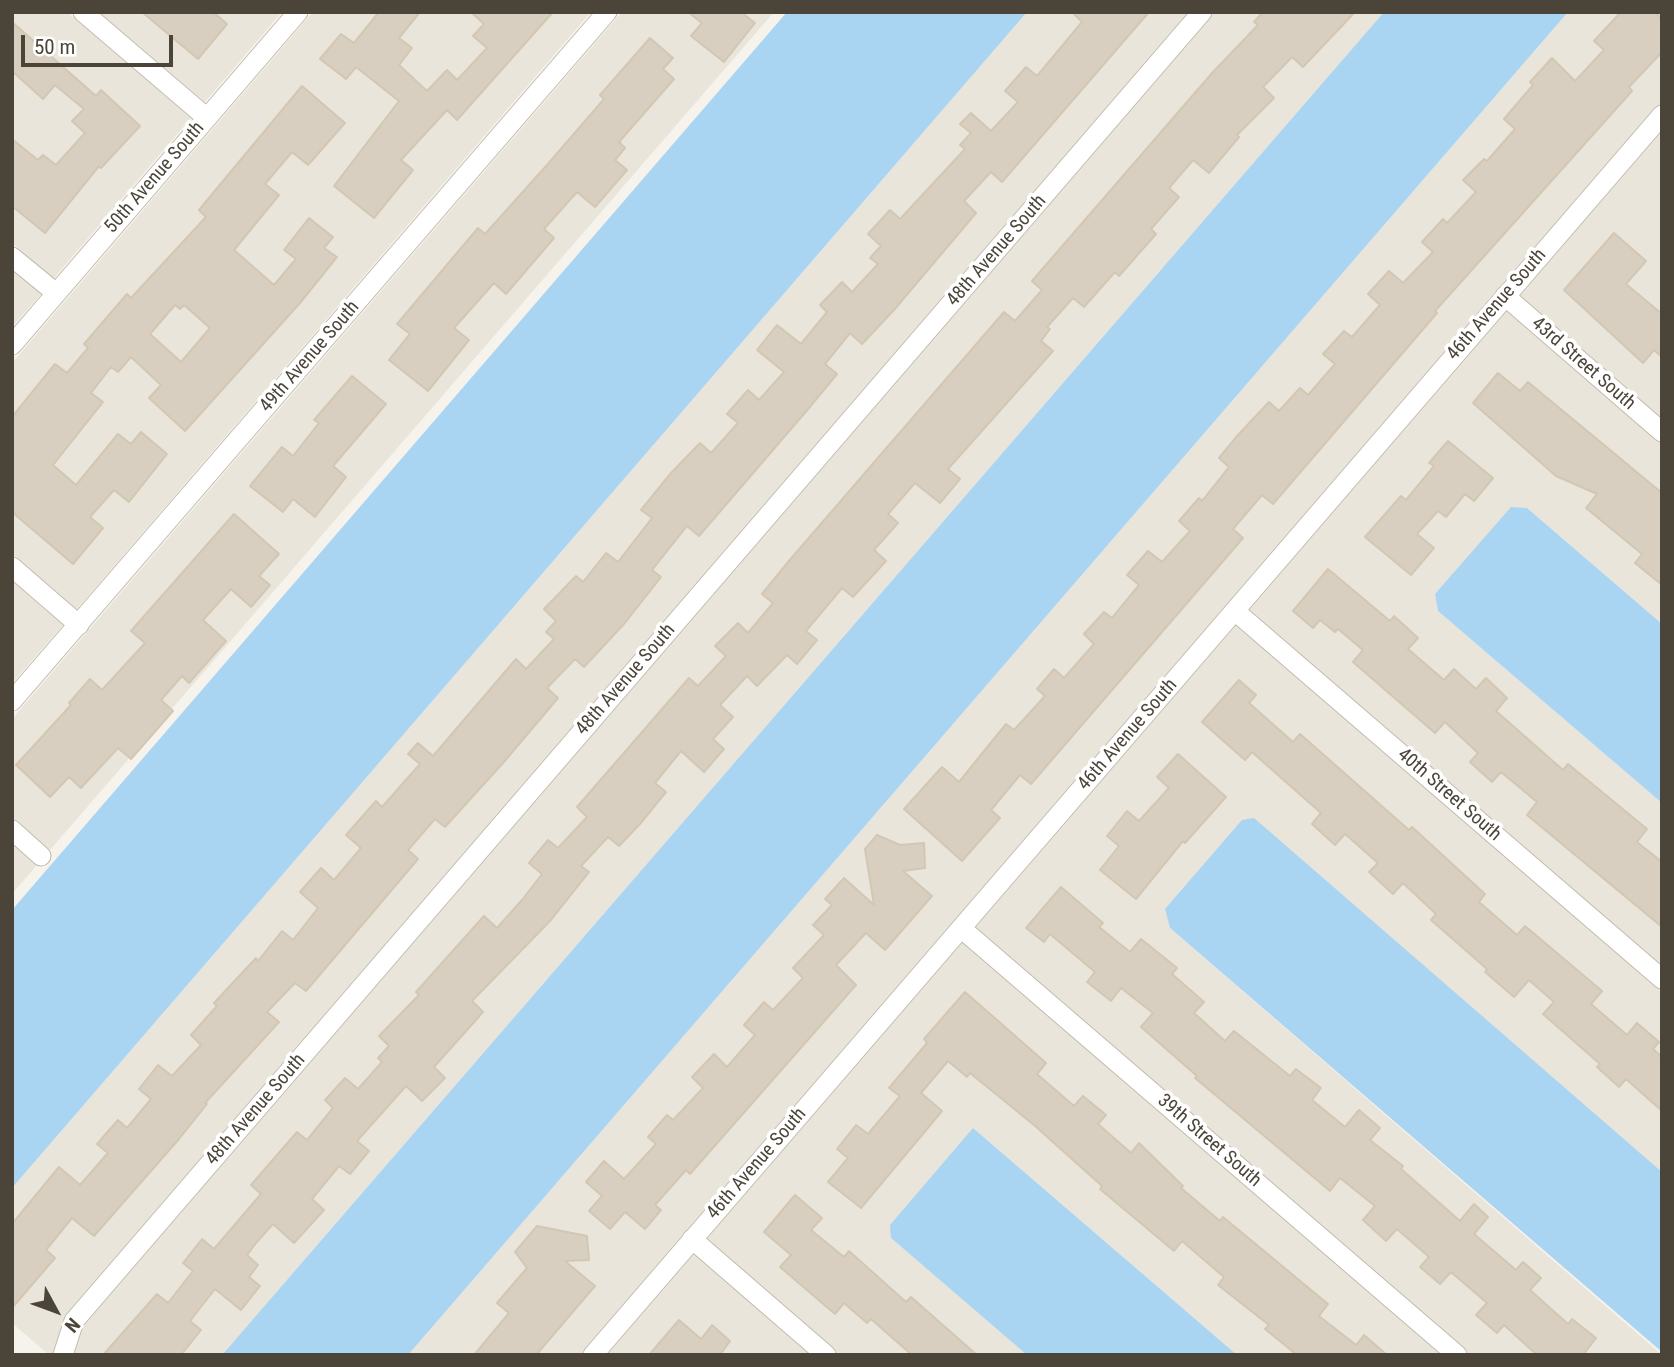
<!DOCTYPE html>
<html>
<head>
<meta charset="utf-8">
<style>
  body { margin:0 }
  #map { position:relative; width:1674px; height:1367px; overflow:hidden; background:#f6f3ec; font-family:"Roboto Condensed",sans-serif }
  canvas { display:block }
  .frame { position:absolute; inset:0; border:14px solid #4b4439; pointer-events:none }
  .north { position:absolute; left:21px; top:1276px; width:70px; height:70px; -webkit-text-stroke:5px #fff; paint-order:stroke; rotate:131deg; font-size:19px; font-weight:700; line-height:28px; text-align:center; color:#4b4439 }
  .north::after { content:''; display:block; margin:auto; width:24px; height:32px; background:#4b4439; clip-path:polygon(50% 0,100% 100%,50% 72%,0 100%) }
  .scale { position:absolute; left:21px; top:35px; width:152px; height:32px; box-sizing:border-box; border:4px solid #4b4439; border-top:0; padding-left:9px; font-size:21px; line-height:24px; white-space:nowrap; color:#4b4439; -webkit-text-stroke:5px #fff; paint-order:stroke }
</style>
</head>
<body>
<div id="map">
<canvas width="1674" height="1367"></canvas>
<div class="frame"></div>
<div class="north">N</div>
<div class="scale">50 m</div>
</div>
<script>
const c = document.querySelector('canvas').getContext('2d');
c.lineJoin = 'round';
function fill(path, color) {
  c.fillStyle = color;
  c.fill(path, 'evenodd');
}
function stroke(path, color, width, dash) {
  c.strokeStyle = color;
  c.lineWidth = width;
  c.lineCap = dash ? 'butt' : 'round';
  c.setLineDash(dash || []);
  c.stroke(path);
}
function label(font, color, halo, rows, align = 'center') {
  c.font = font + ' "Roboto Condensed",sans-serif';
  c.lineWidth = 7;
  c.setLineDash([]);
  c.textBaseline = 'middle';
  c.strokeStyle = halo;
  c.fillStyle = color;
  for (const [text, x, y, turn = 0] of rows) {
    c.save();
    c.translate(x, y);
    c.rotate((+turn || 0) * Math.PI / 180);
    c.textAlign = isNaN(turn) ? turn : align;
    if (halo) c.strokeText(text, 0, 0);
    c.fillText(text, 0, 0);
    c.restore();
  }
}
fill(new Path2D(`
  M12 12H67L191 118 54 278 12 243Z
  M99 12H282L205 102Z
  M313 12H591L77 609 12 554V363Z
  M622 12H774L12 894V719Z
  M1027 12H1384L222 1355H49L12 1323V1188Z
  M1568 12H1662V624L1527 508 1435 594 1438 611 1662 803V1172L1254 819 1165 910 1171 929 1662 1355H1237L973 1128 891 1238 1027 1355H408Z
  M12 271 41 294 12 327Z
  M12 581 63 625 12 683Z`), '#eae5da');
fill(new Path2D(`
  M787 12H1027L12 1188V910Z
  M1384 12H1568L408 1355H222Z
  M1511 507 1527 508 1662 624V803L1438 611 1435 594Z
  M1254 818 1662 1172V1352L1170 928 1165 909 1242 820Z
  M973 1128 1237 1355H1027L891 1238 890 1225Z`), '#a9d4f2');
const building = new Path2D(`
  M142 12H213L227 24 198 59Z
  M379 12H420L399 38 412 48 399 65 427 91 447 70 457 80 487 48 473 36 484 24 471 12H553L457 120 447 110 401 160 413 170 374 218 334 186 399 101 356 67 346 79 320 59 341 34 354 43Z
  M688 12H741L755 23 724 62 691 36 702 23Z
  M1072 12H1149L1002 182 991 172 964 201 976 213 894 310 862 344 850 333 825 364 837 374 809 408 699 536 687 526 652 570 661 577 624 624 584 667 575 659 547 688 558 698 503 763 445 827 435 819 408 850 418 859 306 991 295 983 267 1012 279 1022 205 1103 207 1104 179 1139 94 1236 72 1218 46 1250 55 1258 12 1308V1224L59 1167 80 1185 108 1153 97 1144 118 1120 127 1128 151 1099 139 1089 158 1065 172 1076 201 1045 191 1035 217 1006 214 1003 256 958 258 961 282 931 293 940 318 908 300 892 321 868 334 880 361 848 346 835 376 801 382 807 420 764 408 754 418 743 433 756 516 659 526 669 554 639 546 632 556 621 544 609 576 576 583 582 606 553 618 562 652 518 641 510 671 473 700 443 711 453 738 423 727 414 748 390 759 400 784 372 757 350 777 325 801 344 827 312 820 305 842 282 852 292 878 264 870 258 881 246 868 234 890 210 900 219 965 149 960 145 971 133 960 124 971 113 991 131 1018 102 1005 91 1026 67 1037 76 1082 22Z
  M1263 12H1355L1303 67 1292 57 1263 87 1274 98 1237 135 1239 137 1209 173 1193 160 1169 188 1179 197 1151 229 1156 234 1119 276 1115 272 1084 307 1073 298 1047 327 1050 329 1041 341 1053 351 948 469 960 479 940 503 915 483 888 514 898 523 874 550 886 561 853 597 842 588 806 631 817 640 797 664 787 655 757 686 747 676 720 705 733 717 713 739 724 749 704 772 681 751 655 783 666 792 640 824 619 846 608 837 581 866 589 872 551 920 472 1001 483 1012 434 1067 445 1078 422 1101 406 1086 357 1141 369 1151 350 1174 339 1166 312 1199 324 1210 294 1243 273 1224 256 1243 247 1255 258 1265 249 1277 260 1286 241 1310 215 1289 190 1321 201 1330 181 1355H103L157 1294 168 1303 193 1271 183 1263 202 1239 214 1249 261 1194 251 1185 297 1132 307 1140 333 1108 325 1100 345 1078 358 1089 382 1062 378 1058 389 1046 379 1036 419 995 416 992 484 916 497 928 522 900 542 874 529 863 548 840 558 848 587 817 577 807 689 678 698 686 726 656 715 646 738 623 748 633 773 603 762 594 788 562 1004 312 1015 321 1042 290 1032 281 1213 72 1258 25 1254 22Z
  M1621 12H1655L1662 19V52L1629 87 1632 91 1435 311 1437 313 1273 504 1262 495 1233 529 1243 538 1031 784 1020 775 991 810 1000 818 962 861 904 809 942 767 959 782 1006 724 1014 730 1045 696 1037 689 1054 669 1064 678 1094 644 1084 634 1104 612 1112 618 1139 585 1127 575 1148 551 1162 562 1190 531 1179 521 1199 498 1202 501 1229 467 1219 458 1238 435 1269 402 1279 411 1300 388 1308 395 1335 364 1323 354 1344 331 1352 337 1380 305 1368 294 1389 271 1403 283 1433 252 1422 242 1443 219 1447 223 1476 192 1463 180 1484 159 1487 161 1515 129 1504 119 1533 85 1530 82 1552 58 1575 81 1604 50 1594 41Z
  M12 22 96 96 101 90 140 126 101 168 99 166 45 233 12 206V139L38 160 43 155 56 165 85 133 72 121 84 109 55 85 43 99 12 71Z
  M650 38 673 58 663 69 674 79 619 142 625 148 615 160 627 170 595 207 577 192 544 229 554 238 506 294 494 283 454 328 469 340 428 391 389 360 410 334 397 324 478 228 485 234 547 165 604 99 600 95Z
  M302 86 345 123 308 165 292 152 265 184 279 195 234 250 274 285 296 259 284 250 309 218 333 237 324 248 337 257 300 303 185 431 149 398 161 385 131 357 118 372 111 367 91 393 103 402 53 465 76 485 118 434 131 444 141 432 167 454 129 502 114 490 90 517 103 528 73 564 12 512V417L55 364 67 373 88 348 84 344 127 294 131 298 206 217 199 210ZM175 305 180 309 184 305 210 328 181 362 150 334Z
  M1614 233 1646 261 1626 284 1662 314V357L1654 350 1643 363 1564 290Z
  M1498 373 1520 391 1528 382 1662 493V585L1635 563 1642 554 1586 508 1597 494 1556 476 1473 403Z
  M352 376 386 404 333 466 346 477 315 517 293 499 283 512 250 486 282 447 293 456 319 423 314 420Z
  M1448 441 1493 478 1474 501 1465 494 1446 517 1438 511 1417 534 1434 548 1411 575 1365 537 1401 496 1406 500 1434 466 1429 463Z
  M234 514 279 554 259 576 270 585 251 607 231 589 203 620 226 641 189 683 182 676 161 700 173 711 131 759 118 748 81 788 69 777 50 797 16 765 71 705 69 703 90 679 102 690 145 643 131 631Z
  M1328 569 1390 621 1394 616 1418 638 1408 649 1444 680 1454 669 1476 689 1486 678 1507 698 1496 711 1563 770 1568 764 1647 829 1637 842 1662 862V927L1527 815 1537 802 1501 772 1492 782 1470 762 1478 753 1445 722 1435 733 1353 662 1363 650 1338 629 1335 632 1320 620 1313 628 1293 611Z
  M1239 680 1256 695 1249 703 1293 742 1300 734 1409 830 1412 827 1485 894 1479 902 1517 935 1525 926 1602 991 1591 1004 1627 1035 1637 1023 1659 1042 1653 1049 1662 1057V1111L1626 1079 1619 1087 1597 1067 1600 1064 1543 1014 1554 1002 1529 980 1514 997 1485 972 1487 969 1431 920 1436 914 1403 883 1393 894 1369 872 1378 863 1345 834 1335 845 1312 824 1321 813 1252 752 1245 760 1202 722Z
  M1178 754 1226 797 1185 843 1183 841 1136 899 1100 870 1119 846 1107 836 1127 811 1139 821 1169 788 1157 777Z
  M877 835 900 845 924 843 925 868 903 871 932 896 885 950 866 933 836 965 856 985 690 1174 686 1170 655 1205 661 1210 645 1229 625 1212 610 1229 589 1211 602 1196 586 1182 604 1161 624 1179 656 1144 648 1137 667 1115 673 1120 703 1088 692 1077 714 1054 727 1067 755 1035 744 1025 764 1002 773 1010 803 978 793 968 824 935 813 925 832 905 825 899 844 878 874 905 865 849Z
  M1061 887 1103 923 1099 927 1130 952 1141 939 1177 968 1172 974 1204 1002 1194 1013 1225 1041 1234 1031 1290 1076 1296 1069 1321 1088 1312 1100 1345 1127 1359 1110 1380 1128 1370 1140 1403 1166 1401 1169 1460 1221 1474 1204 1488 1217 1474 1234 1516 1270 1523 1262 1541 1278 1530 1290 1568 1324 1572 1319 1596 1338 1583 1355H1537L1504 1325 1497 1333 1476 1315 1487 1303 1451 1272 1440 1284 1420 1267 1429 1257 1397 1229 1386 1241 1363 1220 1375 1206 1340 1178 1330 1191 1195 1078 1197 1076 1141 1027 1153 1013 1121 988 1111 1001 1087 982 1095 972 1050 934 1044 942 1026 928Z
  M965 992 1046 1063 1037 1074 1074 1106 1083 1096 1106 1115 1098 1124 1131 1153 1139 1143 1183 1186 1181 1188 1220 1221 1223 1217 1328 1304 1319 1316 1356 1345 1364 1335 1387 1355H1297L1265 1329 1269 1325 1218 1285 1224 1277 1182 1241 1174 1251 1100 1189 1102 1186 1034 1125 970 1073 967 1077 948 1061 921 1093 942 1111 861 1208 828 1182 848 1158 837 1149 856 1125 868 1134 900 1096 889 1088 927 1043 924 1039Z
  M795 1195 822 1218 811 1230 844 1257 849 1251 906 1302 911 1297 977 1355H912L871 1319 867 1323 844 1303 835 1314 780 1267 791 1255 764 1232Z
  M537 1226 587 1236 589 1260 565 1261 595 1286 536 1355H474L509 1313 497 1303 527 1268 515 1252Z
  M679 1320 701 1339 712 1325 730 1341 720 1355H649Z`);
fill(building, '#d8cfc1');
stroke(building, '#d3c7b4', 2);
const minor = new Path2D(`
  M83 12 207 118
  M12 257 56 293
  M1505 296 1662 432
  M12 345 298 12
  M12 567 79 625
  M1235 611 1662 979
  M12 701 607 12
  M12 830 41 856
  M961 928 1457 1355
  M692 1239 826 1355
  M63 1355 74 1321 1202 12
  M593 1355 1662 115`);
stroke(minor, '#c2bbae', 21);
stroke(minor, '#fff', 19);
label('19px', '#4b4439', '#fff', [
  ["50th Avenue South",155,178,-49],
  ["48th Avenue South",997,251,-49],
  ["46th Avenue South",1497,305,-49],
  ["49th Avenue South",310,357,-49],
  ["43rd Street South",1583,364,41],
  ["48th Avenue South",626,680,-49],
  ["46th Avenue South",1128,735,-49],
  ["40th Street South",1449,795,41],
  ["48th Avenue South",256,1110,-49],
  ["39th Street South",1209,1141,41],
  ["46th Avenue South",757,1164,-49]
]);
</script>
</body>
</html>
